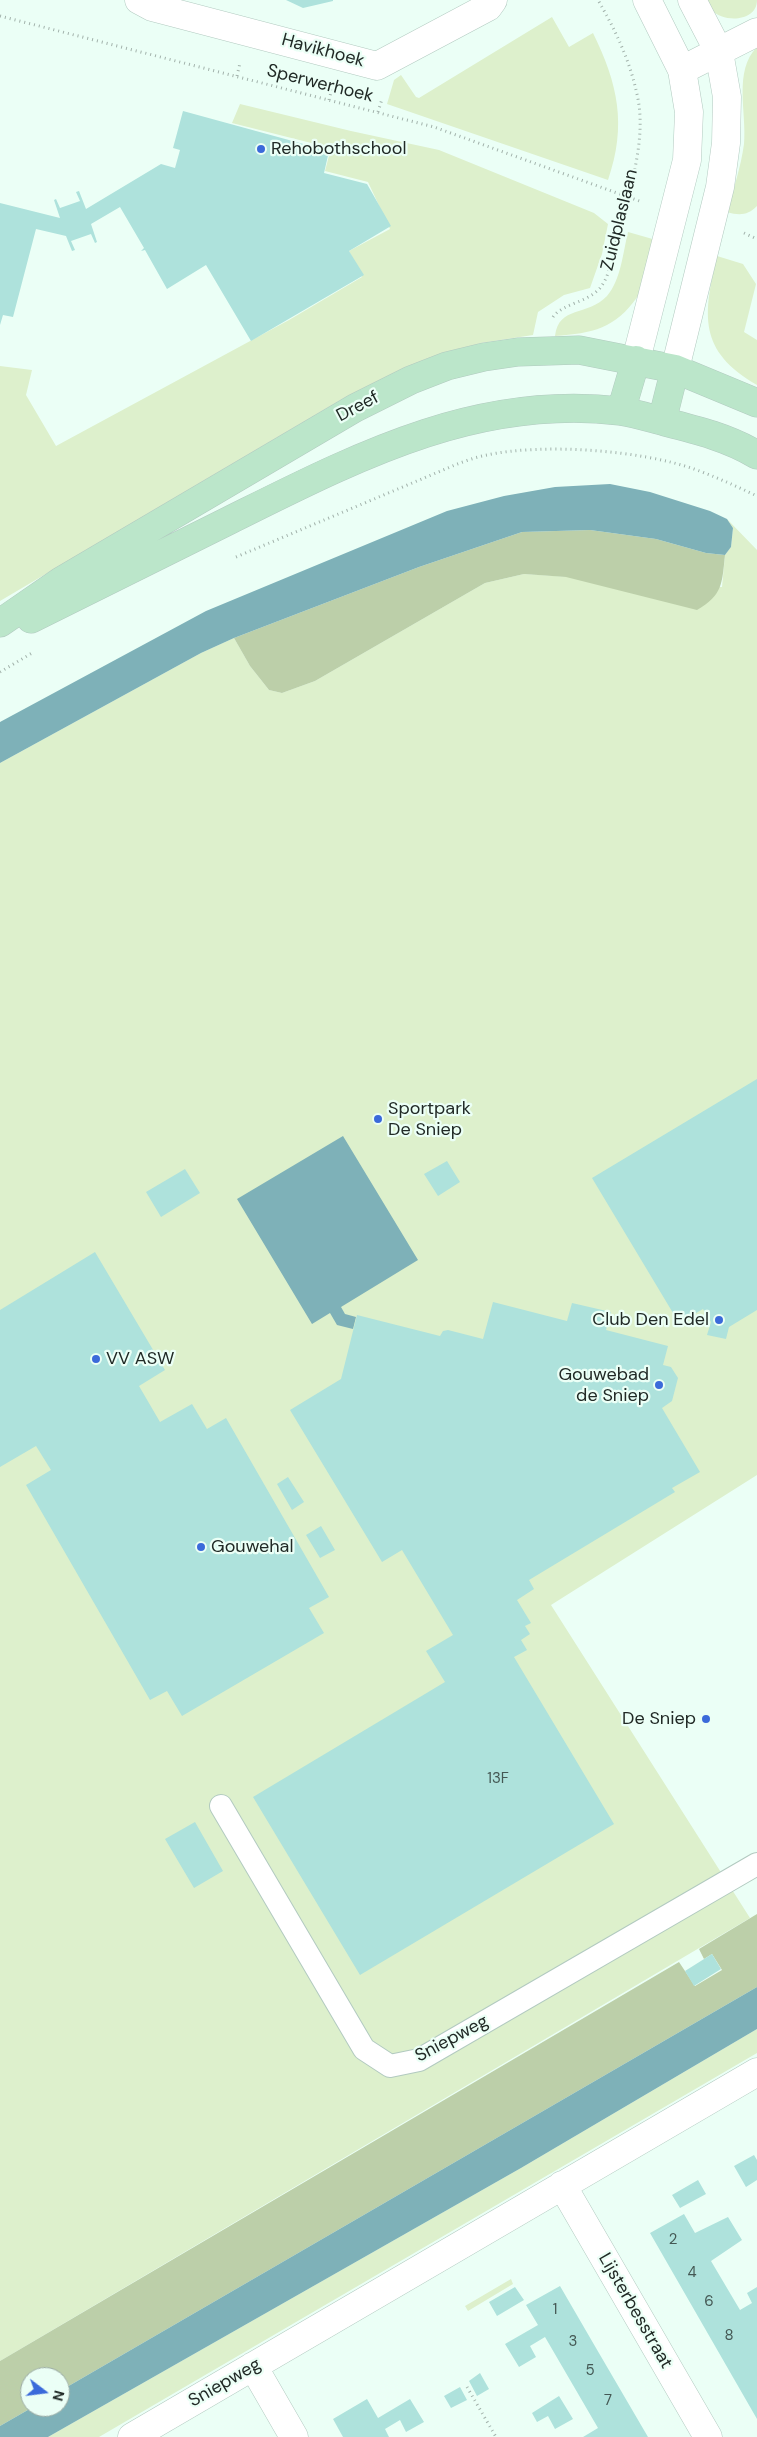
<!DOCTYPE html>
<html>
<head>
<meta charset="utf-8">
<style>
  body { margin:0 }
  #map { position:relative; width:757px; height:2437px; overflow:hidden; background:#ebfff6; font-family:"DM Sans",sans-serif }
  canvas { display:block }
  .north { position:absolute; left:20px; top:2367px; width:50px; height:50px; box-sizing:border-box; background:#ebfff6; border:1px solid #9aaaa3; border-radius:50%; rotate:105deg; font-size:14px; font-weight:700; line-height:20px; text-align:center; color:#212a26 }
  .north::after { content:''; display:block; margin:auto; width:18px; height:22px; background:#3b6ada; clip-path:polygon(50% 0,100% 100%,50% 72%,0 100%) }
</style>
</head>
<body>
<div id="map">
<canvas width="757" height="2437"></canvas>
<div class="north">N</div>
</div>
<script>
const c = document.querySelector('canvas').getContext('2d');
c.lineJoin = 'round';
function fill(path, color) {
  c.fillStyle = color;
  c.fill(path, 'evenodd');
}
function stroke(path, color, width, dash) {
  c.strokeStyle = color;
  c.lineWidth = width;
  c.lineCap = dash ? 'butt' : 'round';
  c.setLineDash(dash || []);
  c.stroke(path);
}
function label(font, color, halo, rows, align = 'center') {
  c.font = font + ' "DM Sans",sans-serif';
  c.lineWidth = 4.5;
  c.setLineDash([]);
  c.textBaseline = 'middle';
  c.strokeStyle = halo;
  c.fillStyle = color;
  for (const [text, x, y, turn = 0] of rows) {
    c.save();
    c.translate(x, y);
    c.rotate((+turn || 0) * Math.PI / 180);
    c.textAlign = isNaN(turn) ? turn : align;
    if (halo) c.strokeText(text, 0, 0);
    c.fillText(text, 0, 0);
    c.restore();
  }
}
fill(new Path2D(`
  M705 0H757C757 22 724 23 711 10 708 8 706 3 705 0Z
  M552 17 569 47 593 33C618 84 627 125 608 180L387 104 394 80 401 75 416 97 419 98Z
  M757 47V206C748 215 740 216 727 212 733 190 741 167 744 144 747 113 733 71 757 47Z
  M240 104 351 131 439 150 594 213 608 224 602 254 590 288 564 295 538 312 533 335 481 343 428 360 344 398 0 601V366L32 370 26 395 56 446 289 320 362 277 349 251 390 229 368 182 325 171 331 148 232 123Z
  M628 232 656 240 638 296C615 329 593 333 555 336 559 305 587 317 607 296 621 280 623 252 628 232Z
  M717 256 743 264 756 284 744 332 757 340V385C698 351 703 315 717 256Z
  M727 519 757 550V1475L551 1605 750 1918 0 2361V763L201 653 234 638 250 666 269 690 282 693 315 681 485 583 524 574 722 587 725 555 731 547 733 528Z
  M757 2029V2053L99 2437H48L521 2168Z
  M511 2279 513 2284 468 2311 465 2306Z`), '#ddf0cc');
fill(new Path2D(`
  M590 530 656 539 706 553 725 555C722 583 723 595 697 610L566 577 524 574 485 583 315 681 282 693 269 690 250 666 234 638 419 567 522 532Z
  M757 1914V1987L60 2391V2377H30V2407H33L0 2426V2361L679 1962 695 1986 722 1970 712 1954 704 1959 699 1949Z`), '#bccfa9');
fill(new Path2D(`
  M610 484 650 492 710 511 727 519 733 528 731 547 725 555 706 553 656 539 590 530 522 532 419 567 234 638 201 653 0 763V722L206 611 447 511 504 496 555 487Z
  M343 1136 418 1260 341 1307 345 1314 356 1317 353 1329 337 1325 330 1313 312 1324 237 1199Z
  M757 1987V2029L521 2168 48 2437H0V2426L33 2407H60V2391Z`), '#7eb1b8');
fill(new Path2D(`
  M286 0H333V1L303 8Z
  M183 111 329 151 324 173 367 184 391 226 349 251 364 275 251 341 206 265 167 289 145 250 141 251 144 248 120 207 91 224 97 242 95 243 91 234 71 241 75 250 72 251 66 236 36 229 13 317 3 315 0 325V203L60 218 54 200 56 199 60 208 80 201 76 192 79 191 86 209 161 164 175 168 180 150 173 148Z
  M757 1079V1310L729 1327 726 1339 707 1335 711 1322 703 1309 679 1323 592 1178Z
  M447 1161 460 1182 438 1196 424 1174Z
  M185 1169 200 1193 161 1217 146 1192Z
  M95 1252 165 1370 139 1386 160 1422 192 1404 207 1429 226 1418 329 1597 309 1608 324 1633 182 1716 167 1691 150 1700 26 1485 51 1470 36 1446 0 1467V1310Z
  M493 1302 567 1321 572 1303 611 1312 606 1330 668 1346 663 1365 671 1367 678 1378 672 1401 662 1408 700 1472 672 1488 675 1492 529 1580 534 1589 517 1600 531 1623 525 1626 530 1634 521 1640 527 1650 514 1657 614 1824 360 1975 253 1797 445 1682 426 1651 453 1635 402 1550 382 1562 290 1410 341 1379 357 1315 440 1336 443 1331 448 1330 483 1339Z
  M288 1477 304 1502 292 1510 277 1484Z
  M321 1526 335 1550 320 1558 306 1535Z
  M195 1822 223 1871 194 1888 165 1839Z
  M712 1954 721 1969 694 1986 685 1971Z
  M754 2155 757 2160V2180L746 2187 734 2166Z
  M698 2180 706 2194 680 2208 672 2195Z
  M684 2214 695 2233 728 2217 742 2240 711 2261 740 2310 752 2303 747 2293 757 2287V2419L650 2233Z
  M560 2286 596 2348 648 2437H583L598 2428 545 2337 530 2346 536 2357 519 2367 505 2344 538 2325 526 2305Z
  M515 2287 524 2300 497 2316 489 2302Z
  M480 2373 489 2389 477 2396 469 2381Z
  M460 2387 467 2400 451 2408 444 2396Z
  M559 2396 573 2419 555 2429 548 2416 537 2422 532 2413Z
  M367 2399 378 2418 410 2399 424 2422 406 2432 400 2420 385 2429 389 2437H343L333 2419Z`), '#aee2dc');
const service = new Path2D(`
  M221 1806 364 2049 390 2066 419 2060 757 1864`);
const minor = new Path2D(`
  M139 0 152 7 377 66 488 7 493 0
  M682 70 757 32
  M562 2185 708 2437
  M253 2366 294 2437
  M132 2437 757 2072`);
const tertiary = new Path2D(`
  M636 360 687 160 689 112 682 70 647 0
  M675 369 720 187 726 143 727 97 719 52 692 0`);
const secondary = new Path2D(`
  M621 411 636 360
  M662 421 675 369
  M31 619C97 586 164 553 230 520 355 458 476 394 620 411 635 413 650 418 665 422 697 430 729 438 757 455
  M0 623 61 581 355 408 411 380 447 366 484 357 518 352 579 350 675 369 757 403`);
stroke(service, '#b2cac0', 24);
stroke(minor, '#b2cac0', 29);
stroke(tertiary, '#b2cac0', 29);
stroke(secondary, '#b2cac0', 29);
stroke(new Path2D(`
  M0 16 434 127 642 202
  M237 76 240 63
  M329 100 332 88
  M378 112 382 99
  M744 233 757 239
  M553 317C563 303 587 303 600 288 612 273 614 247 619 230 630 189 646 141 638 99 631 63 616 31 598 0
  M236 557 455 465C465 461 476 457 487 455 543 443 640 450 694 469 716 477 736 486 757 496
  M0 672 32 653
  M467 2387 496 2437`), '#a2b2ab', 3, [1, 4]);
stroke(service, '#fff', 22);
stroke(minor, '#fff', 28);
stroke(tertiary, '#fff', 28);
stroke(secondary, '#bbe6ca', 28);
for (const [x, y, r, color] of [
  [261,149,5,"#3b6ada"],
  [378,1119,5,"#3b6ada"],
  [719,1320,5,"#3b6ada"],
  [96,1359,5,"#3b6ada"],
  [659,1385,5,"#3b6ada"],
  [201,1547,5,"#3b6ada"],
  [706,1719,5,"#3b6ada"]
]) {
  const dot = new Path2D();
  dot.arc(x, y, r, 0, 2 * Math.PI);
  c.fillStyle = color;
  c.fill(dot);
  stroke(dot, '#ebfff6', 2);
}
label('15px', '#445854', null, [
  ["13F",498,1779],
  ["2",673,2240],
  ["4",692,2273],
  ["6",709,2302],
  ["1",555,2310],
  ["8",729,2336],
  ["3",573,2342],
  ["5",590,2371],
  ["7",608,2401]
]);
label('18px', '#212a26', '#ebfff6', [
  ["Havikhoek",323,51,15],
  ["Sperwerhoek",320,84,14],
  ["Zuidplaslaan",620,220,-76],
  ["Dreef",358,407,-28],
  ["Sniepweg",452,2039,-28],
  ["Lijsterbesstraat",635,2311,60],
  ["Sniepweg",225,2383,-30]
]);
label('18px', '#212a26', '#ebfff6', [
  ["Rehobothschool",271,149],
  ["Sportpark",388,1109],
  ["De Sniep",388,1130],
  ["Club Den Edel",709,1320,"right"],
  ["VV ASW",106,1359],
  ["Gouwebad",649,1375,"right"],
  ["de Sniep",649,1396,"right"],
  ["Gouwehal",211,1547],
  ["De Sniep",696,1719,"right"]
], 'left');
</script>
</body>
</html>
